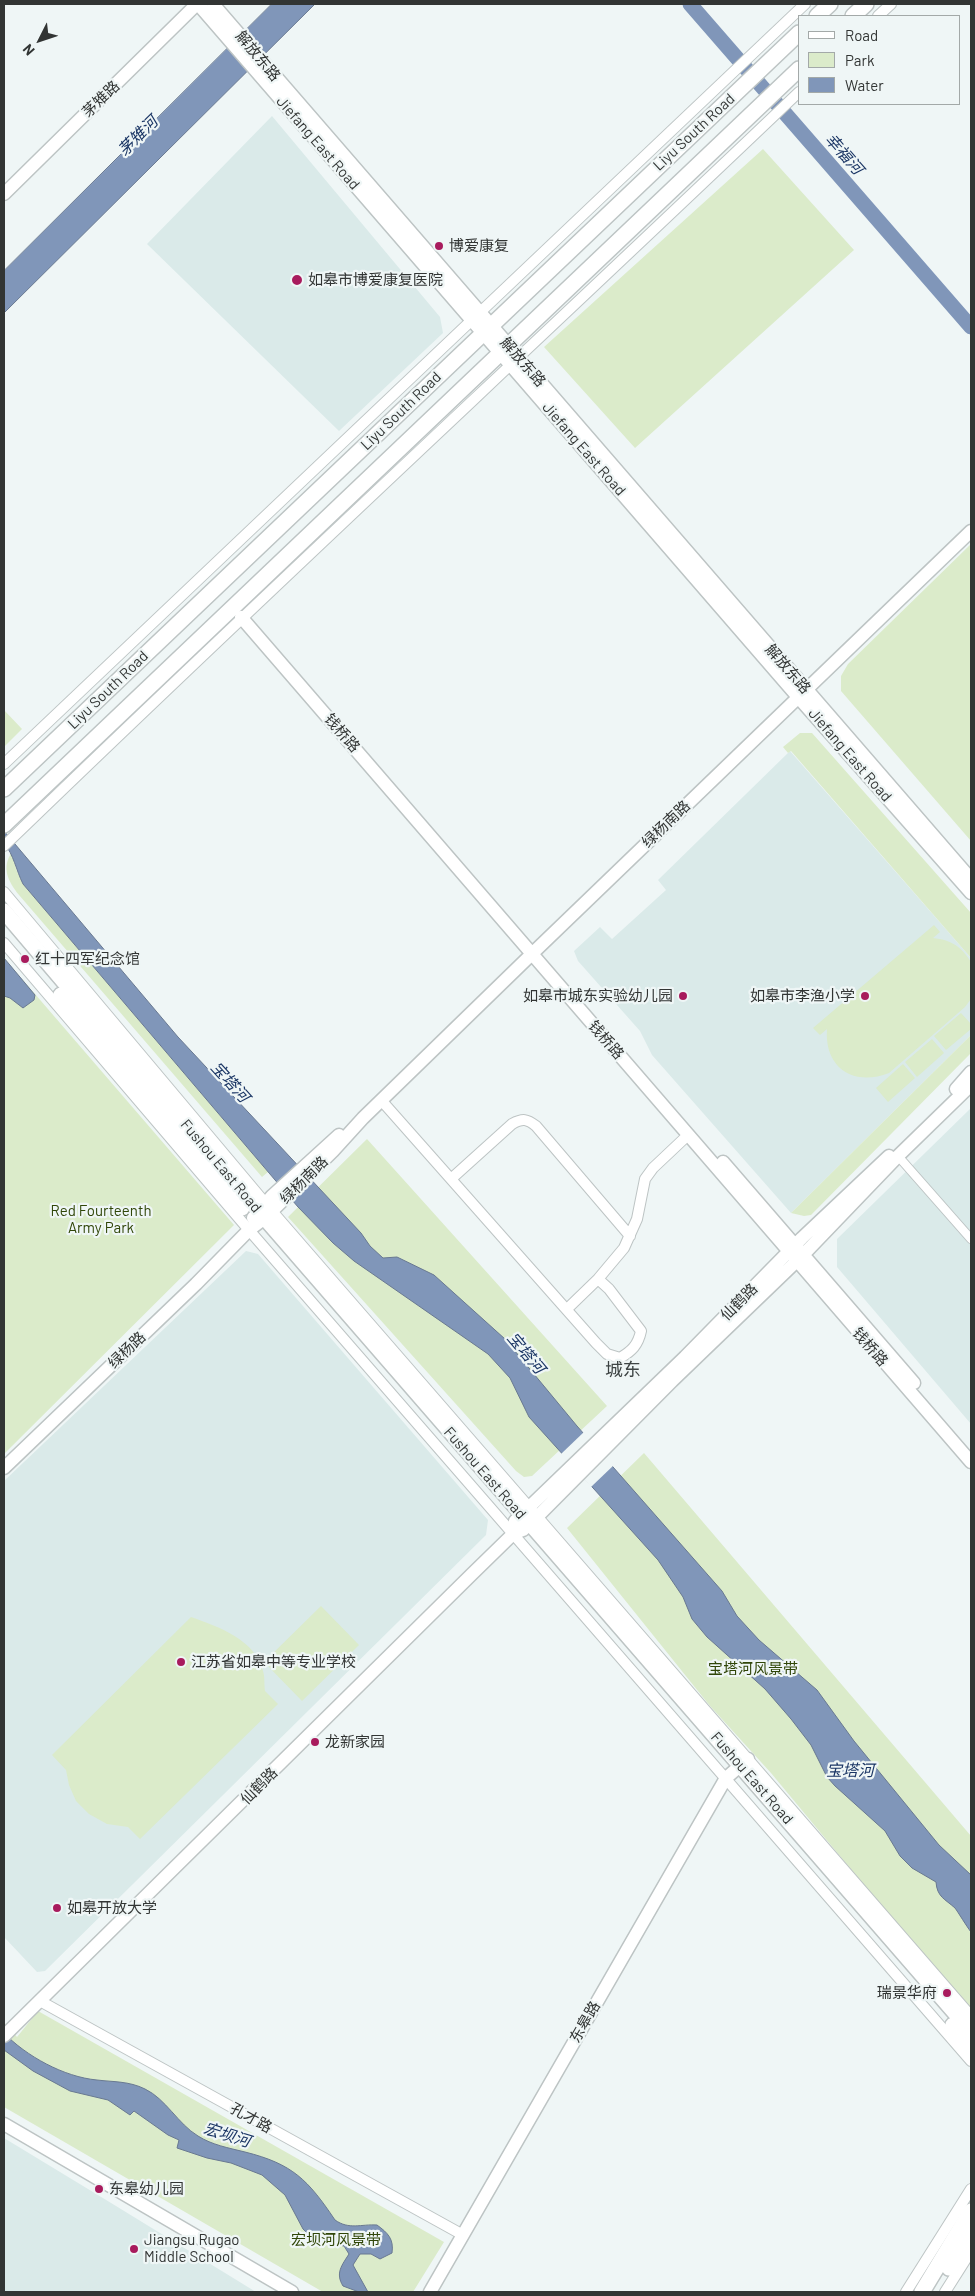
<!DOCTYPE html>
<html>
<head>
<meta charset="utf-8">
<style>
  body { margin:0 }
  #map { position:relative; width:975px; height:2296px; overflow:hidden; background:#eff6f6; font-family:Barlow,sans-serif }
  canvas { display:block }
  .frame { position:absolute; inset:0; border:5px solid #323534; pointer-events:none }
  .legend { position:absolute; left:798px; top:15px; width:162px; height:90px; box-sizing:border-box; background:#eff6f6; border:1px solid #a3a9a8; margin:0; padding:6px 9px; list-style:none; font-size:15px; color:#323534 }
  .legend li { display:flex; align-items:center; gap:10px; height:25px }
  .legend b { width:25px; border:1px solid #a3a9a8 }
  .north { position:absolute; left:15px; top:15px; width:50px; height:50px; -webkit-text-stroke:4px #eff6f6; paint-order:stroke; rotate:229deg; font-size:14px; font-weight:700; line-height:20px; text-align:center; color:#323534 }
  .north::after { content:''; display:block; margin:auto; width:18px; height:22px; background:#323534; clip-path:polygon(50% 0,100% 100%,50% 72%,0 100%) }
</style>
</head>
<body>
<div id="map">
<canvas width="975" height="2296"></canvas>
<div class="frame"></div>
<ul class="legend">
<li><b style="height:6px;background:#fff"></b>Road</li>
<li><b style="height:14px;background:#dbebca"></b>Park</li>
<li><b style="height:14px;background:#8096b9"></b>Water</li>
</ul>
<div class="north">N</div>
</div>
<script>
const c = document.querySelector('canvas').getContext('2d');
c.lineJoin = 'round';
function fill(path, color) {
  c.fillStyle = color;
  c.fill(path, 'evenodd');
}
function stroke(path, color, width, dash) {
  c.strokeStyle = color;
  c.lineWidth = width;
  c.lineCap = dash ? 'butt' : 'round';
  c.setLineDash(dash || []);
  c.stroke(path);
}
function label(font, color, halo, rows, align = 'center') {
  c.font = font + ' Barlow,"Noto Sans SC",sans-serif';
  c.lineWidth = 4.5;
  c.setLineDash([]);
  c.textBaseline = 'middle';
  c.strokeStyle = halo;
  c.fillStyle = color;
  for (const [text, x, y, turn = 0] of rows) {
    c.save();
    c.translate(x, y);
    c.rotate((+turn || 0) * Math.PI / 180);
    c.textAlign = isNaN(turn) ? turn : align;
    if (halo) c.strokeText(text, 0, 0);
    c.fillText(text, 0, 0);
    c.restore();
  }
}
fill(new Path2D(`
  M272 116 440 317 443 333 339 431 147 244Z
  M790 751 971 958V1035L791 1213 652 1055 640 1031 578 961 574 951 600 927 612 939 666 890 658 880Z
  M971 1108V1424L837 1267V1239Z
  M246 1251 258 1254 488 1520 486 1535 45 1971 37 1972 4 1937V1481Z
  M4 2138 116 2206 256 2292H4Z`), '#daeae9');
fill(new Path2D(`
  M763 149 854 250 635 448 544 347Z
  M971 544V841L841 691V676L848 664Z
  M4 710 22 729 4 747Z
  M800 733H812L971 913V958L791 751 788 753 783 747Z
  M12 852 16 869 23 884 268 1172 262 1177 19 895C8 881 1 868 12 852Z
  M934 925 940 932 933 938C951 940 961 946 971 962V999L965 1007 889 1073C854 1087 824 1068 827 1029L820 1035 813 1028Z
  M4 958 234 1225 4 1454Z
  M961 1013 971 1024V1029L946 1050 934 1036Z
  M971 1035V1053L811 1215 804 1216 791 1213Z
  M932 1039 944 1053 917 1077 905 1062Z
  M903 1064 915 1078 888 1102 876 1088Z
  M367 1139 607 1406 532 1476 524 1477 516 1471 288 1217Z
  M644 1453 971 1836V2008L883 1908 771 1773 710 1706 567 1528Z
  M321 1606 359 1645 302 1701 264 1662Z
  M191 1617C217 1626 256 1640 263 1671 265 1677 264 1684 265 1691L278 1704 140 1839 128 1827 107 1824 89 1814 76 1801 69 1785 66 1770 52 1755Z
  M38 2011 444 2242 413 2292H323L4 2107V2022L17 2037Z`), '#dbebca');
const water = new Path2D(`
  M272 4H315L4 313V271Z
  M4 831 178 1037 361 1233 370 1246 383 1258 397 1257 434 1275 505 1339 577 1426 722 1591 737 1616 759 1640 817 1690 854 1741 939 1845 971 1875V1932C967 1927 958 1912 955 1908 945 1899 937 1897 936 1882L912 1868 900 1856 885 1831 835 1786 827 1777 811 1745 791 1719 765 1689 707 1637 692 1619 683 1597 658 1560 529 1417 510 1378 488 1354 354 1261 333 1243 298 1207 23 884C16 870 14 855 4 843Z
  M4 958 35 995 34 1000 23 1008 10 998 4 996Z
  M4 2033C26 2056 64 2077 97 2080 113 2082 129 2081 145 2089 166 2099 178 2124 198 2136 212 2145 229 2148 245 2152 293 2164 308 2180 335 2220 349 2230 361 2224 377 2225 388 2233 394 2239 392 2253L380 2259 371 2254H360L353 2265 368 2292H359L343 2286C335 2273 342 2265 349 2254L344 2246 318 2241 310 2236 303 2229 285 2195 262 2175 231 2163 207 2158 177 2148 179 2140 168 2135 134 2111 130 2115 108 2100 70 2091 33 2071 4 2050Z`);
fill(water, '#8096b9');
stroke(water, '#697991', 1);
fill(new Path2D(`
  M585 1431 615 1464 591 1487 561 1454Z`), '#eff6f6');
stroke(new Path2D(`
  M690 4 971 327`), '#8096b9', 15);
const pedestrian = new Path2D(`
  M898 1156 971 1239`);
const minor = new Path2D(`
  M878 16 891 4
  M4 764 805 4
  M4 846C266 592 535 344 799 92
  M4 892 272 1211 971 2016
  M4 943 249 1230 971 2061
  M381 1100 596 1343 607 1354 620 1358C632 1351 638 1345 641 1331L609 1289 598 1279
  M451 1179 512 1124C523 1118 527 1119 536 1126L630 1236
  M567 1309 598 1279 624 1248 637 1219 645 1179 653 1168 688 1135
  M40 2001 463 2235
  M906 2292 971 2189
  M945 2292 971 2251`);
const tertiary = new Path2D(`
  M198 4 798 697 971 893
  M213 4 971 879
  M4 194 197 4
  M241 617 971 1462
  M956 1089 971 1072
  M723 1162 914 1383
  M253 1218 272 1196 339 1135
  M4 1468 196 1284 249 1230 265 1218 333 1151 363 1118 538 948 971 531
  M513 1534 515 1521 521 1515 685 1357 802 1238 889 1156
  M4 2036 472 1574 513 1534 523 1530 538 1516 672 1381 803 1255 898 1156 971 1085
  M4 2124 292 2292
  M430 2292 726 1778 748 1759`);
const secondary = new Path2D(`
  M817 16 830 4
  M853 16 866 4
  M4 789 799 33
  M4 825 799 69
  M4 911 258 1210 971 2031
  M61 995 242 1208
  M953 2025 971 2046
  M949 2268 971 2232
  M922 2292 971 2211`);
stroke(pedestrian, '#bdc4c4', 10);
stroke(minor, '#bdc4c4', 12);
stroke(tertiary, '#bdc4c4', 15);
stroke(secondary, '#bdc4c4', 18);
stroke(pedestrian, '#fff', 8);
stroke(minor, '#fff', 10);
stroke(tertiary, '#fff', 12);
stroke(secondary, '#fff', 15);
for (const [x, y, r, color] of [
  [439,246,5,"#a81b5d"],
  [297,280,6,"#a81b5d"],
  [25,959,5,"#a81b5d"],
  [683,996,5,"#a81b5d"],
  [865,996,5,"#a81b5d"],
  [181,1662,5,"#a81b5d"],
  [315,1742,5,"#a81b5d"],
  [57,1908,5,"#a81b5d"],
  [947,1993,5,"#a81b5d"],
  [99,2189,5,"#a81b5d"],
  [134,2249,5,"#a81b5d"]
]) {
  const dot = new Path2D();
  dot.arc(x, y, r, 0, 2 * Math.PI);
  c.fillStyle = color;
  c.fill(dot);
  stroke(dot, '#eff6f6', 2);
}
label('15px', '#323534', '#eff6f6', [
  ["解放东路",258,56,50],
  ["茅雉路",101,99,-44],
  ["Liyu South Road",694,132,-43],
  ["Jiefang East Road",318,143,49],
  ["解放东路",523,362,49],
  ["Liyu South Road",401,411,-44],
  ["Jiefang East Road",584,449,49],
  ["解放东路",788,669,49],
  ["Liyu South Road",108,690,-44],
  ["钱桥路",342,733,49],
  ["Jiefang East Road",850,755,49],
  ["绿杨南路",666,824,-44],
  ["钱桥路",606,1040,49],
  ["Fushou East Road",221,1166,50],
  ["绿杨南路",304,1180,-45],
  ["仙鹤路",739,1302,-45],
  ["钱桥路",870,1347,49],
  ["绿杨路",127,1350,-44],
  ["Fushou East Road",485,1473,49],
  ["Fushou East Road",752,1778,49],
  ["仙鹤路",259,1786,-45],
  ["东皋路",585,2022,-60],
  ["孔才路",251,2118,29]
]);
label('15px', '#323534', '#eff6f6', [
  ["博爱康复",449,246],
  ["如皋市博爱康复医院",308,280],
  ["红十四军纪念馆",35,959],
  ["如皋市城东实验幼儿园",673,996,"right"],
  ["如皋市李渔小学",855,996,"right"],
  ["江苏省如皋中等专业学校",191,1662],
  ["龙新家园",325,1742],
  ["如皋开放大学",67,1908],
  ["瑞景华府",937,1993,"right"],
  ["东皋幼儿园",109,2189],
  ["Jiangsu Rugao",144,2240],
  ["Middle School",144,2257]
], 'left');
label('15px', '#304608', '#eff6f6', [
  ["Red Fourteenth",101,1211],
  ["Army Park",101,1228],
  ["宝塔河风景带",753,1669],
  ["宏坝河风景带",336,2240]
]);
label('italic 16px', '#1a3564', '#eff6f6', [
  ["茅雉河",138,136,-45],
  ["幸福河",844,154,49],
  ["宝塔河",230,1082,48],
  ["宝塔河",526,1353,50],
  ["宝塔河",850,1771],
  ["宏坝河",227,2135,17]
]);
label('18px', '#3e4444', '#eff6f6', [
  ["城东",623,1370]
]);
</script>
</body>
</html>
